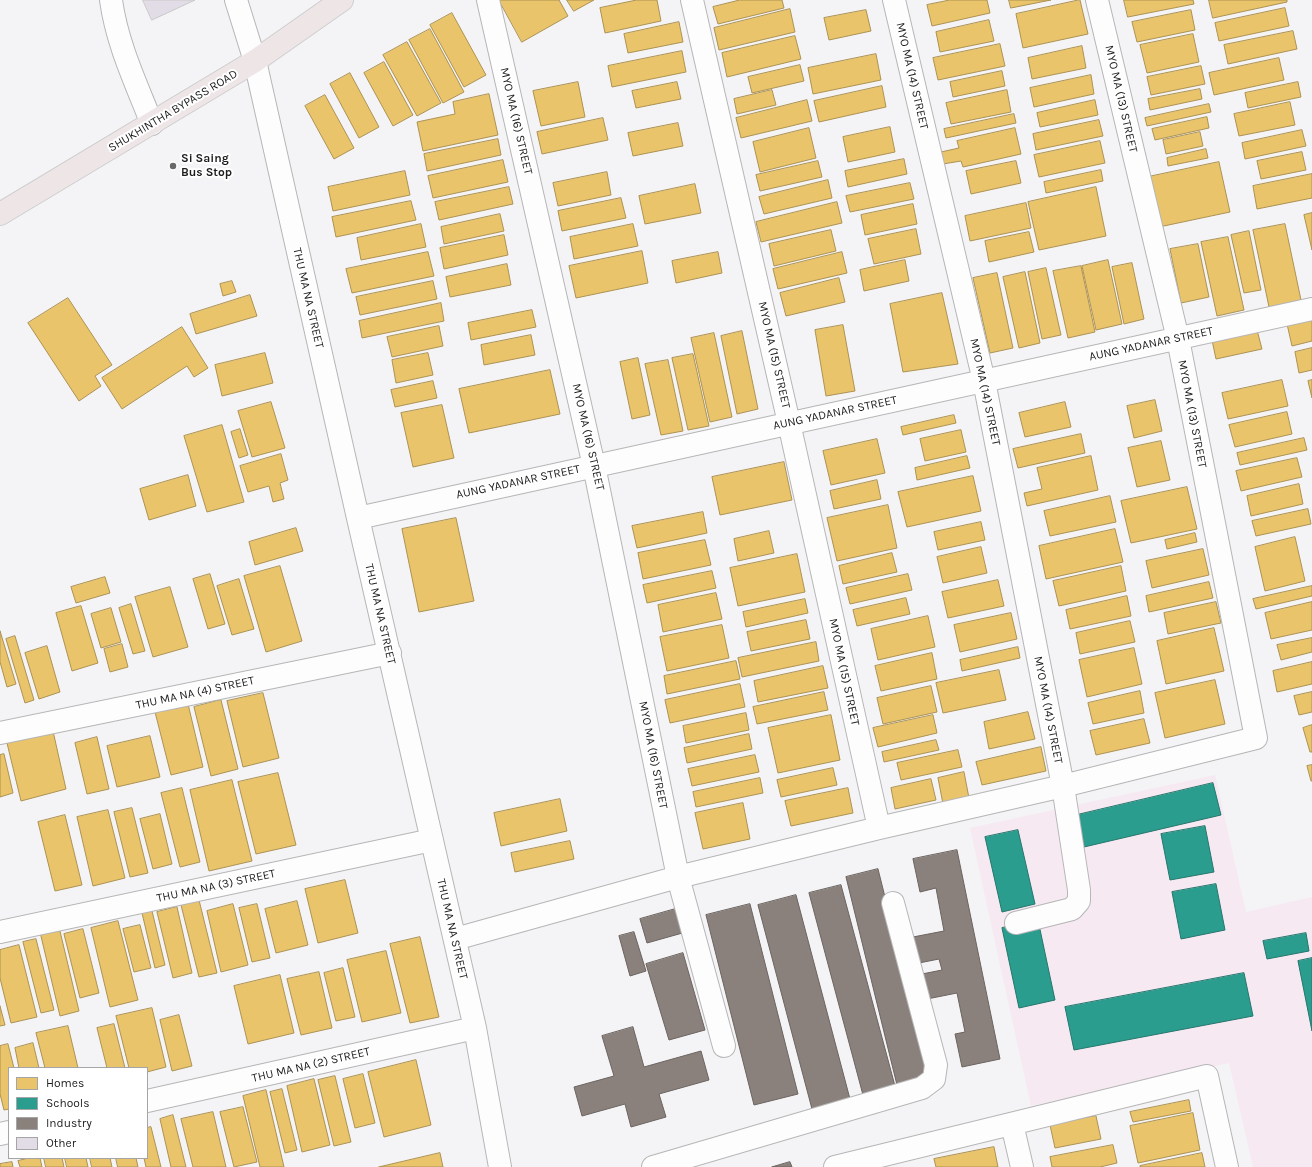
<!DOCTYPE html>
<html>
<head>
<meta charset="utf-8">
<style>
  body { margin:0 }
  #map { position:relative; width:1312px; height:1167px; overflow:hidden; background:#f4f3f5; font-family:Karla,sans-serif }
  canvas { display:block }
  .legend { position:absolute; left:8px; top:1067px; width:140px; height:92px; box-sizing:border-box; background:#fff; border:1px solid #a5a5a5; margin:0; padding:5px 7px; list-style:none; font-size:12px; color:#1e1d1e }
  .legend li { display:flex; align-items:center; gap:8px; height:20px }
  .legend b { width:20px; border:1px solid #a5a5a5 }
</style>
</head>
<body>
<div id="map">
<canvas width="1312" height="1167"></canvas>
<ul class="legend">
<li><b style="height:11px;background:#e9c46a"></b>Homes</li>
<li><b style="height:11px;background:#2a9d8f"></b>Schools</li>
<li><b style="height:11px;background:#8a817c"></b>Industry</li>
<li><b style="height:11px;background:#e2dce7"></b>Other</li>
</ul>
</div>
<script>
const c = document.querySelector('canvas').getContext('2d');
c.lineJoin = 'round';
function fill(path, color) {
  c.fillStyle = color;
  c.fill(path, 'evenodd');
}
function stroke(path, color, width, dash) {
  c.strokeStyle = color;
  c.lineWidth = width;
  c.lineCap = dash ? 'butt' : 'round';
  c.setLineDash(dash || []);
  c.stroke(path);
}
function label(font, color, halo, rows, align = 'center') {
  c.font = font + ' Karla,sans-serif';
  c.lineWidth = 4;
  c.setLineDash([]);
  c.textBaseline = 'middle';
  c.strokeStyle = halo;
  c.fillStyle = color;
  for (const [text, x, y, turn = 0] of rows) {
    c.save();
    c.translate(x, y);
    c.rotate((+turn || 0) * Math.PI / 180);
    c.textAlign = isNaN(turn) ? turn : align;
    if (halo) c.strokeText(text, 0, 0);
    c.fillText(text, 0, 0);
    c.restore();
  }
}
fill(new Path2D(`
  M1215 775 1246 912 1312 897V1167H1253L1229 1063 1031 1106 970 828Z`), '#f6e9f2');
const homes = new Path2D(`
  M499 0H559L568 16 522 42Z
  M567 0H594L574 11Z
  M637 0H657L661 21 605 33 600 8Z
  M740 0H782L784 8 718 24 713 7Z
  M950 0H987L990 13 932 26 927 5Z
  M1009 0H1051L1011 8Z
  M1080 0 1088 34 1023 48 1016 14Z
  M1124 0H1193L1194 4 1128 17Z
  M1209 0H1287V2L1213 18Z
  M1285 8 1289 26 1219 41 1215 23Z
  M790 9 795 32 719 50 714 28Z
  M866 10 871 31 829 40 824 18Z
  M1191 10 1195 30 1137 42 1132 22Z
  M452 13 486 75 464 87 430 25Z
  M989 20 994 41 940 52 936 32Z
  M679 22 683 42 628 53 624 34Z
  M430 29 464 92 443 103 409 40Z
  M1293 31 1297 49 1228 64 1224 45Z
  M1193 34 1199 62 1147 73 1140 45Z
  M795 36 801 59 727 77 722 53Z
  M407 42 441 103 417 116 383 55Z
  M1000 44 1005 66 938 80 933 58Z
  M1082 46 1086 68 1032 79 1028 58Z
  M682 51 686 72 612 87 608 66Z
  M876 54 881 80 813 94 808 68Z
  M1279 58 1284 80 1214 95 1209 73Z
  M384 62 413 115 393 126 364 73Z
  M800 65 804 81 752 93 748 77Z
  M1201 66 1205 84 1151 95 1147 77Z
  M1002 71 1005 86 953 97 950 82Z
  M350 73 379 127 359 138 330 84Z
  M1091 75 1094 94 1034 107 1030 88Z
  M578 82 585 117 541 126 533 91Z
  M677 82 681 99 636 108 632 91Z
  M1298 82 1301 97 1248 108 1245 93Z
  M882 86 886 107 819 122 814 101Z
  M1200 89 1202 99 1150 110 1148 99Z
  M772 90 776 105 737 114 734 99Z
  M1007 90 1011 112 951 124 946 103Z
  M489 94 498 135 423 151 417 122 455 114 453 102Z
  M325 95 354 148 334 159 305 106Z
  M807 100 812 121 741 138 736 118Z
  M1095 100 1098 115 1040 127 1037 113Z
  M1290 102 1295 125 1239 136 1234 114Z
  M1209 104 1211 112 1147 126 1145 118Z
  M1014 114 1016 123 946 138 944 129Z
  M1207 117 1209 128 1155 140 1152 129Z
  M603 118 608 140 542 154 537 132Z
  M1099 120 1103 136 1036 150 1033 134Z
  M678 123 683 146 633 156 628 133Z
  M890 127 895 152 848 162 843 137Z
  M809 128 816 158 760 172 753 142Z
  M1015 128 1021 154 963 167 961 161 943 164 941 152 959 148 957 141Z
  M1302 130 1306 146 1245 159 1242 143Z
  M1200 132 1203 146 1166 154 1163 140Z
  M498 139 501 155 427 171 424 154Z
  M1100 141 1105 163 1039 177 1034 155Z
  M1206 149 1208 158 1168 166 1167 158Z
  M1302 152 1306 170 1261 179 1257 161Z
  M904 159 907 174 848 187 845 171Z
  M503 160 508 182 433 198 428 176Z
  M818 161 822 177 760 191 756 175Z
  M1016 161 1021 183 971 194 966 171Z
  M1219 162 1230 212 1159 227 1148 177Z
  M1101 170 1103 181 1046 193 1044 182Z
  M405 171 410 195 333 211 328 187Z
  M607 172 611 195 558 206 553 183Z
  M1312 174V198L1257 209 1253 186Z
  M828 180 832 198 764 214 759 197Z
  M910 183 914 199 850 212 846 196Z
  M695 184 701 213 645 224 639 196Z
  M509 187 513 204 439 220 435 202Z
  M1096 187 1106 236 1039 250 1028 202Z
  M621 198 626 218 562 231 558 211Z
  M411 201 416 220 336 237 332 217Z
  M837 202 842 223 761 242 756 222Z
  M1026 203 1031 228 970 241 965 216Z
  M913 204 917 224 865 235 861 215Z
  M1312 213V250L1304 215Z
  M500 214 504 231 444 244 441 227Z
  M421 224 426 247 361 260 357 238Z
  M633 224 638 246 574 259 570 237Z
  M1285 224 1301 300 1269 307 1253 230Z
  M916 229 921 254 874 264 868 239Z
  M831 230 836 251 774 266 769 244Z
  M1249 231 1261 290 1244 293 1231 235Z
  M1029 232 1034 252 989 262 985 241Z
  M504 235 508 255 444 269 440 248Z
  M1228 237 1244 310 1217 316 1201 242Z
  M1198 244 1209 297 1181 303 1170 249Z
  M642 251 648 283 576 298 569 266Z
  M428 252 434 276 352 293 346 269Z
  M718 252 722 273 676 283 672 261Z
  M842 252 847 273 778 289 773 269Z
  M905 260 909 281 864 291 860 270Z
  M1108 260 1122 324 1096 330 1082 266Z
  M1132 263 1144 319 1124 324 1112 267Z
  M507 264 511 285 450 297 446 277Z
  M1081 266 1095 332 1068 338 1053 271Z
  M1046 268 1061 335 1042 339 1028 272Z
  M1025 272 1040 343 1019 348 1003 277Z
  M997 273 1013 348 990 353 973 278Z
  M839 278 845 302 786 316 780 293Z
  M232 281 236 292 223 296 220 284Z
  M433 281 437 299 360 315 356 297Z
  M942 293 958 364 903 372 890 304Z
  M250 295 257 316 196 334 190 314Z
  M68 298 112 365 95 376 101 386 79 401 28 323Z
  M441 303 444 321 362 338 359 321Z
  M532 310 536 327 471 340 468 323Z
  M1312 318V341L1292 346 1287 324Z
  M843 325 855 391 826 396 815 330Z
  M439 326 443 346 392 357 387 337Z
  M182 327 208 368 194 377 187 366 122 409 102 378Z
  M1257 330 1262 349 1216 359 1212 340Z
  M742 331 758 409 737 414 721 336Z
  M714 333 732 417 710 422 691 338Z
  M531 335 535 355 484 365 481 345Z
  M1312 348V370L1299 373 1295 352Z
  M265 353 273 383 222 396 215 365Z
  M428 353 433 375 396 383 392 360Z
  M693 354 709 426 688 430 672 358Z
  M638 358 650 415 632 419 620 362Z
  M668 360 683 431 661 435 645 364Z
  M550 370 560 414 469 433 459 389Z
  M1282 380 1288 406 1228 419 1222 393Z
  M1312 380V398L1308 381Z
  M433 381 437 398 395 407 391 390Z
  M1155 400 1162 431 1134 438 1127 406Z
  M271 402 285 448 252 457 238 411Z
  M1065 402 1071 427 1025 437 1019 413Z
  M442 405 454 458 413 467 401 413Z
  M1287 412 1292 434 1235 447 1229 425Z
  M954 415 956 423 903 435 901 427Z
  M222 425 244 502 207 512 184 436Z
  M240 429 248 455 239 458 231 432Z
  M961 430 966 452 925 461 920 439Z
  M1081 434 1085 453 1018 468 1013 449Z
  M1304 438 1307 450 1240 465 1237 453Z
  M877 439 885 473 831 485 823 451Z
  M1161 441 1170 480 1137 487 1128 448Z
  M281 454 288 480 280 483 284 499 273 502 269 486 248 492 240 466Z
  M967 456 970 468 917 480 915 468Z
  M1091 456 1098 490 1027 506 1024 493 1042 489 1037 468Z
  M1297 458 1302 477 1241 491 1236 471Z
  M784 462 792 500 720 515 712 477Z
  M188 475 196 506 149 520 140 489Z
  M973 476 981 511 907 527 898 492Z
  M877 480 881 499 834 509 830 491Z
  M1299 484 1303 504 1251 516 1247 496Z
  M1187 487 1197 529 1131 543 1121 501Z
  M1110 496 1116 522 1050 536 1044 511Z
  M888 505 897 548 837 561 827 518Z
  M1308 509 1311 524 1256 536 1252 521Z
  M703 512 707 533 637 548 632 526Z
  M456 518 474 601 419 612 402 529Z
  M981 522 985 540 938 550 934 532Z
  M296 528 303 551 255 565 249 542Z
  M1115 529 1123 562 1046 579 1039 546Z
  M769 531 774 553 738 561 734 539Z
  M1195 533 1197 542 1167 549 1165 540Z
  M1295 537 1305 581 1265 591 1255 547Z
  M705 540 711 565 643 579 638 553Z
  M981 547 987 573 943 583 937 557Z
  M1203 549 1209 575 1152 588 1146 561Z
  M892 553 897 572 843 584 839 566Z
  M797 554 805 592 738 606 730 568Z
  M280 566 302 641 266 652 244 576Z
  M1121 566 1126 591 1059 606 1053 581Z
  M712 571 716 588 647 603 643 585Z
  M210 574 225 624 208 629 193 579Z
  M908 574 912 590 850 604 846 588Z
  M105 577 110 593 76 603 71 587Z
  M239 579 254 629 232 635 217 586Z
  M998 580 1004 606 948 618 942 592Z
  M1209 582 1213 598 1149 612 1146 596Z
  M1312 586V596L1256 609 1253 599Z
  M170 587 188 647 153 657 135 597Z
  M716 593 722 619 663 632 658 605Z
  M1127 596 1131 616 1070 629 1066 610Z
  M906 598 910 614 857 626 853 610Z
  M805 599 808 613 746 627 743 612Z
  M1216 602 1221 623 1168 634 1164 613Z
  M1312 602V630L1271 639 1265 613Z
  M131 604 145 651 133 654 119 608Z
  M81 606 98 663 72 671 56 613Z
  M111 608 121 642 101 648 91 614Z
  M1011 613 1017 639 960 652 954 625Z
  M928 616 935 647 878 660 871 629Z
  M806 620 810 639 751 651 747 632Z
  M1130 621 1135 642 1080 654 1076 633Z
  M722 625 729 658 667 671 660 637Z
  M1214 628 1224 671 1166 684 1157 641Z
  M0 631 16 684 7 687 0 662Z
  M15 636 34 700 25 703 6 639Z
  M1312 638V652L1281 660 1277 645Z
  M816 642 819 661 742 677 738 658Z
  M122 644 128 667 110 672 104 649Z
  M47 646 60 692 39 699 25 653Z
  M1018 647 1020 658 962 671 960 660Z
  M1134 648 1142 684 1087 697 1079 660Z
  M932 653 937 679 881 691 875 666Z
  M736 661 740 679 667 694 664 676Z
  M1312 662V684L1277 692 1273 671Z
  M823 666 828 688 758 702 754 681Z
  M999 670 1006 700 943 713 936 683Z
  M1215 680 1225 724 1165 738 1155 693Z
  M740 684 745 707 670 723 665 700Z
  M931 686 937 712 883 724 877 698Z
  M1140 691 1144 713 1093 724 1088 703Z
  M824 692 828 710 757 724 753 707Z
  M1312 692V712L1299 715 1294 696Z
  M263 693 279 758 243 767 227 701Z
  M221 700 238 769 211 776 194 707Z
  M188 704 203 767 171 775 155 712Z
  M1028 712 1035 739 989 749 984 722Z
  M746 713 749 730 686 743 683 726Z
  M831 715 840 760 778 773 768 728Z
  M933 715 937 733 878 747 873 728Z
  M1144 719 1150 743 1096 755 1090 731Z
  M1312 725V752H1310L1303 728Z
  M53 731 66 789 21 801 7 743Z
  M749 734 752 749 687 763 684 748Z
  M150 736 160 777 117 787 107 746Z
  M97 737 109 789 87 794 75 743Z
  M936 740 939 750 884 762 882 752Z
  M1041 747 1046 771 982 785 976 762Z
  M958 750 962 767 901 780 897 763Z
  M4 754 13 793 0 797V755Z
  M755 755 759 772 692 786 688 769Z
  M1312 765V781H1311L1307 766Z
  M833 768 837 785 781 797 777 780Z
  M964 772 969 798 943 804 938 778Z
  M278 773 296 845 256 854 238 782Z
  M760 778 763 793 696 807 693 792Z
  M931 779 936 800 895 809 891 788Z
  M232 780 252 861 209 871 190 790Z
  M182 788 200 862 180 867 161 793Z
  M848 788 853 813 791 826 785 801Z
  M560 799 567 831 501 846 494 813Z
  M743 803 750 839 703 849 695 813Z
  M132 808 148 873 130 877 114 812Z
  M108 810 125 878 93 886 77 817Z
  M160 814 172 864 153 869 140 819Z
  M65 815 82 885 55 891 38 822Z
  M570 841 574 859 515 872 511 853Z
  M345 880 358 933 318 943 305 889Z
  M199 900 217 973 199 977 181 905Z
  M297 901 308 945 276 953 265 909Z
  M233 904 248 965 221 972 207 911Z
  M257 904 270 958 252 962 239 908Z
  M177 907 192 973 173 978 157 912Z
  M152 911 165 965 155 968 142 913Z
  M118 921 138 1000 110 1007 91 928Z
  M140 925 151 968 134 972 123 929Z
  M59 927 79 1011 60 1016 40 932Z
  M83 929 99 993 80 998 64 934Z
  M420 937 439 1017 410 1023 390 944Z
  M36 939 54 1010 41 1013 23 942Z
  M19 945 37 1017 11 1023 0 978V950Z
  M386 951 401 1013 362 1022 347 960Z
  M343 968 355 1017 336 1021 324 973Z
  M319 972 332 1028 301 1035 287 979Z
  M280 975 294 1033 248 1044 234 986Z
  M0 1006 5 1025 0 1026Z
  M152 1008 166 1067 147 1072V1068H129L116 1016Z
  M179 1015 192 1066 172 1071 160 1020Z
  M114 1024 125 1068H107L97 1028Z
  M68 1026 78 1068H45L36 1033Z
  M33 1043 39 1068H19L15 1048Z
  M8 1044 14 1068H9V1109L4 1110 0 1094V1046Z
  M416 1060 431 1125 384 1137 368 1072Z
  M363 1074 375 1123 355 1128 343 1079Z
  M335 1076 351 1142 334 1146 318 1080Z
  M314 1079 330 1145 302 1152 287 1086Z
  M282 1089 297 1150 285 1153 270 1092Z
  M266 1090 284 1167H260L243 1096Z
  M1189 1100 1191 1111 1133 1122 1130 1112Z
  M243 1107 257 1162 234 1167 220 1112Z
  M213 1112 226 1167H193L181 1119Z
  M1193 1113 1200 1150 1138 1163 1130 1126Z
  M173 1115 186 1167H171L160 1119Z
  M1096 1116 1101 1139 1055 1148 1050 1125Z
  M151 1127 161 1167H146L144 1158H147V1128Z
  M1113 1145 1117 1163 1100 1167H1052L1050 1157Z
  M994 1147 998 1167H936L934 1159Z
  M440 1153 443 1167H379Z
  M1202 1153 1205 1167H1140V1166Z
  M29 1158H40L42 1167H20L18 1161Z
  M44 1158H62L64 1167H46Z
  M65 1158H86L88 1167H67Z
  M90 1158H110L112 1167H92Z
  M116 1158H136L138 1167H118Z
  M12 1162 13 1167H0V1164Z`);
fill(homes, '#e9c46a');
stroke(homes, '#ac9253', 1);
const schools = new Path2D(`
  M1213 783 1221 815 1084 847 1077 815Z
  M1205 826 1214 872 1170 880 1161 834Z
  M1018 830 1035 904 1002 912 985 837Z
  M1216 884 1225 930 1181 939 1172 892Z
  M1038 920 1055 1000 1019 1008 1002 928Z
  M1306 933 1309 951 1267 959 1263 941Z
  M1312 958V1031L1298 961Z
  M1244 973 1253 1016 1074 1050 1065 1007Z`);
fill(schools, '#2a9d8f');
stroke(schools, '#26776d', 1);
const industry = new Path2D(`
  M957 850 1000 1059 962 1067 955 1034 965 1032 957 993 927 999 922 974 942 970 939 959 919 963 913 937 944 931 936 888 920 892 913 859Z
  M878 869 930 1077 897 1085 846 877Z
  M841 885 895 1086 863 1095 809 893Z
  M796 895 850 1099 812 1109 758 905Z
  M750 904 798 1094 754 1105 706 915Z
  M679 908 686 932 647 943 640 919Z
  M634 932 646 971 630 976 619 936Z
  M683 953 705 1030 669 1040 646 964Z
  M633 1027 644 1067 701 1051 709 1080 659 1094 666 1117 631 1127 625 1104 582 1116 574 1087 614 1076 602 1036Z
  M790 1162 792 1167H772Z`);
fill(industry, '#8a817c');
stroke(industry, '#6a6360', 1);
const building = new Path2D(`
  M143 0H195L152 20Z`);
fill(building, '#e2dce7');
stroke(building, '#c8c8c9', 1);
const minor = new Path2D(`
  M111 0C117 44 136 83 152 124
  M236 0 255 61 358 518 475 1028 500 1167
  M488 0 594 466 678 877 724 1046
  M692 0 789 423 879 828
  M894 0 984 381 1063 786 1079 890V901L1072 909 1016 923
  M358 518 1312 309
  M0 733 390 653
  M0 932 432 840
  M455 939 678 877 879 828 1063 786 1256 738 1178 339 1097 0
  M147 1101 475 1028
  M1012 1124 1022 1167
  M0 1134 9 1132
  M653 1167 922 1088 934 1079 936 1065 893 903
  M835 1167 1207 1076 1227 1167`);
const major = new Path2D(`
  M0 214 255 61 342 0`);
stroke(minor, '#b6b6b7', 24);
stroke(major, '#cecece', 24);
stroke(minor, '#fdfdfe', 22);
stroke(major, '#eee5e7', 22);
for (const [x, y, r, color] of [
  [173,166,4,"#696869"]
]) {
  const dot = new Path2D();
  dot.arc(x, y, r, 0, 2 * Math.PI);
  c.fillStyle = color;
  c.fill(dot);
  stroke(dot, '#fff', 1.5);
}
label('12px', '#1e1d1e', '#fff', [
  ["MYO MA (14) STREET",912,76,77],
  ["MYO MA (13) STREET",1121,99,77],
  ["SHUKHINTHA BYPASS ROAD",173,111,-31],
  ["MYO MA (16) STREET",516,121,77],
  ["THU MA NA STREET",308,298,77],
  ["AUNG YADANAR STREET",1151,344,-12],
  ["MYO MA (15) STREET",774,355,77],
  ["MYO MA (14) STREET",985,392,78],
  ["AUNG YADANAR STREET",835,413,-12],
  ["MYO MA (13) STREET",1192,414,79],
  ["MYO MA (16) STREET",588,437,77],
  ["AUNG YADANAR STREET",518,482,-12],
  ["THU MA NA STREET",380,614,77],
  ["MYO MA (15) STREET",844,672,78],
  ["THU MA NA (4) STREET",195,693,-12],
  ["MYO MA (14) STREET",1048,710,79],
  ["MYO MA (16) STREET",653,755,79],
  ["THU MA NA (3) STREET",216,886,-12],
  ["THU MA NA STREET",452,929,77],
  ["THU MA NA (2) STREET",311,1065,-13]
]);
label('bold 12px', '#1e1d1e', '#fff', [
  ["Si Saing",181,159],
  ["Bus Stop",181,173]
], 'left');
</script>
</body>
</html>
